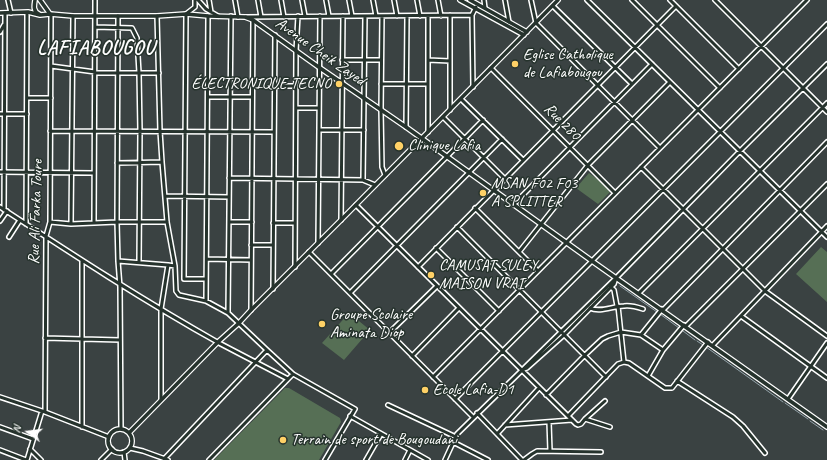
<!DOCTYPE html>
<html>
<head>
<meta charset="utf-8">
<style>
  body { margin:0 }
  #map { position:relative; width:827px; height:460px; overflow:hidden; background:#3a4242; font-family:Caveat,sans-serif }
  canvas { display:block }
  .north { position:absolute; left:8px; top:412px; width:40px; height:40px; -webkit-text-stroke:3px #26332d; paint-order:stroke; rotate:284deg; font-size:11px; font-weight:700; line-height:16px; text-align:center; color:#fff }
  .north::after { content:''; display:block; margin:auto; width:14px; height:18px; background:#fff; clip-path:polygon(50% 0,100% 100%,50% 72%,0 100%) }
</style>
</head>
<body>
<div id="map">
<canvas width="827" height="460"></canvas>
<div class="north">N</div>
</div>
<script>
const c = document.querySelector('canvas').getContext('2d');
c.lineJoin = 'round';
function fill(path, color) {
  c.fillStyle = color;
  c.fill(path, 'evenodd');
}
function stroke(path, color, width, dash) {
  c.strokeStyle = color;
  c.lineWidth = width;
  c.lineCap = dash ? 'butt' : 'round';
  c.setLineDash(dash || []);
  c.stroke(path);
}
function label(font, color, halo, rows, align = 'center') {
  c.font = font + ' Caveat,sans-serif';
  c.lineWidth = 3;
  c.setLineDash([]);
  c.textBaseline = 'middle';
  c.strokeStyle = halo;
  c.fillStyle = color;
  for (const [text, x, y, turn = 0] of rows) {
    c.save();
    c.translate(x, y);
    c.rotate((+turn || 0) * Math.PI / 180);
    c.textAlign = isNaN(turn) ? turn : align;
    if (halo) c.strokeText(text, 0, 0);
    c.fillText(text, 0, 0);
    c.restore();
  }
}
fill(new Path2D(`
  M589 173 612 190 598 204 576 188Z
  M821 247 827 252V302L796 274Z
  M349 313 370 330 344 360 322 343Z
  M285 388H289L340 418 341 422 319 460H214Z`), '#566f55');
stroke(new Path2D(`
  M620 286 657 312
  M660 314 679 328
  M683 331 695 340
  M697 341 703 345
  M706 347 783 402
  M785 403 808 419
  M810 421 823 430`), '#94a3aa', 1);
const minor = new Path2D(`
  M8 0 11 13
  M195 0V7L186 14 184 279H206
  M198 0 206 9 218 16
  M209 0 211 12
  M235 0 238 17
  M258 0 261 17
  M281 0 284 17
  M302 0 305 16
  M326 0 329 16
  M349 0 352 16
  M373 0 376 16
  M394 0 397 16
  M417 0 420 16
  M438 0 441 16
  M484 0 485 8
  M505 0 509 22
  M531 0 536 23 660 148
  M587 0 827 237
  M632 0 720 88
  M670 0 739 69
  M715 0 827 112
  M553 6 632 84
  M118 16 117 222 118 261 120 287 121 429
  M157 16 160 131 162 162 167 222 175 266 176 291 179 295 206 301 228 313 267 350 293 374 355 409 325 460
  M382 16 381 110 382 167 385 175
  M428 16V132
  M246 17 472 15
  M95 27 132 28 137 38 139 73 140 131 139 262
  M0 32 4 25
  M342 60H381
  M428 60 450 61
  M51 66 95 72
  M491 68 615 193
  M95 73H159
  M381 84H428
  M274 86H296
  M473 87 472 15 476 7
  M208 97H252
  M27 98H51
  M461 99 523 160
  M296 108H319
  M450 110V15
  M0 114H27
  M443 117 505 179
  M406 127 407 16
  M319 130H364
  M50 131 274 132
  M117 163 162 162
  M641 167 765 291 827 336
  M0 172 94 173
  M229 178 363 180 375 185
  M363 180 365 16
  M165 196 229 197
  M514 204 652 64
  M356 205 576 424 578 425 581 424 585 419 605 401
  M0 207C72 254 144 301 219 343 242 355 265 367 288 379
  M475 208 538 271
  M4 210 5 13
  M341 220 343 16
  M0 221 7 211
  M50 222 71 224 117 222H167
  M229 222H252
  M94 223 95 0
  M273 223H295
  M26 224 27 13
  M71 224 73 16
  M457 227 606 377
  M9 237 20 220
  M318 243 320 16
  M251 245H273
  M436 248 499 311
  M309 252 473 417
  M519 252 588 165 670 82
  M207 259 251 260
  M82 261V427
  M118 261 168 265
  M295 267 296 51 298 16
  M418 267 676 6
  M331 274 483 120
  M610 286 614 290 617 306
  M273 289 275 35
  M350 293 502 139
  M639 293 827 103
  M206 301 208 16
  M618 306 624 362
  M590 308C600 313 613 306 624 306 631 305 637 307 643 309
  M251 310 253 20
  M663 310 827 142
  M228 313 231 16
  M741 316 827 378
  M686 326 827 184
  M389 333 437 286
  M641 335 662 309
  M45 338 120 340
  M713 345 827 226
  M412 356 459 308
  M524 369 527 368 564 335 611 287 614 284 616 278
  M648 376 663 350 684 325
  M433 377 807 0
  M677 381 733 417 743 426 765 453
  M546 395 585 355 602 339 608 336 621 332 641 335 663 350
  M0 397 45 412 109 437
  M161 399V309L168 265 175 266
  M455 399 827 24
  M788 399 827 343
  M388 405 456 437
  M45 412 46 236 50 222 51 14
  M477 413 522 460
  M350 416 428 460
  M568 416 618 364 624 362 629 363 665 388H672L708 342
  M585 419 610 427
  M549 422 550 451
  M505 425 572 420
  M0 427 33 439
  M497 434 539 388
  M453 442 488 460
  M130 448 143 451 168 460
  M30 449 41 460
  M0 450 26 460
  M124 452 125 460
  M164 459 267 350
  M27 460 42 411
  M101 460 112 449
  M209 460 293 374
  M366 460 381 434
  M405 460 410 450
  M445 460 457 434 617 277 740 151 827 64
  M524 460 532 454 537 451 601 452`);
const tertiary = new Path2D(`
  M35 0C34 6 33 11 39 14
  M40 0 50 14
  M460 0 524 35
  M470 0 527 32
  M0 13 28 12 40 15 50 14 73 16H157L186 14 208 16 245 17 253 20 320 68 406 127 592 261 827 427
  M108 441a12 12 0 1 1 24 0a12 12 0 1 1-24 0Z
  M129 433 218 342 239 323 251 310 341 220 558 0`);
stroke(minor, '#fff', 6);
stroke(tertiary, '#fff', 6);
stroke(minor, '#26332d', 3);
stroke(tertiary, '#26332d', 3.5);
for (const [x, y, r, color] of [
  [515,64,4,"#ffd166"],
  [339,84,4,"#ffd166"],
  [399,146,5,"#ffd166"],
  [483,193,4,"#ffd166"],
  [431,275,4,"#ffd166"],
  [322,324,4,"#ffd166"],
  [425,390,4,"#ffd166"],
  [283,440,4,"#ffd166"]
]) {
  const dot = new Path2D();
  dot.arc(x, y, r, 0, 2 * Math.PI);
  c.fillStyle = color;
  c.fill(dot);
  stroke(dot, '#26332d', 1.5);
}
label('16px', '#fff', '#26332d', [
  ["Avenue Cheik Zayed",320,52,35],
  ["Rue 280",562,122,45],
  ["Rue Ali Farka Toure",36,212,-88]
]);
label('16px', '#fff', '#26332d', [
  ["Eglise Catholique",523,55],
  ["de Lafiabougou",523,73],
  ["ÉLECTRONIQUE TECNO",331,84,"right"],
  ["Clinique Lafia",408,146],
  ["MSAN F02 F03",491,184],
  ["A SPLITTER",491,202],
  ["CAMUSAT SULEY",439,266],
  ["MAISON VRAI",439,284],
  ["Groupe Scolaire",330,315],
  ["Aminata Diop",330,333],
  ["Ecole Lafia-D1",433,390],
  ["Terrain de sport de Bougoudani",291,440]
], 'left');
c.letterSpacing = '1px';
label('bold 20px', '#fff', '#26332d', [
  ["LAFIABOUGOU",96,49]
]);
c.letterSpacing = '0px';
</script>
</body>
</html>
